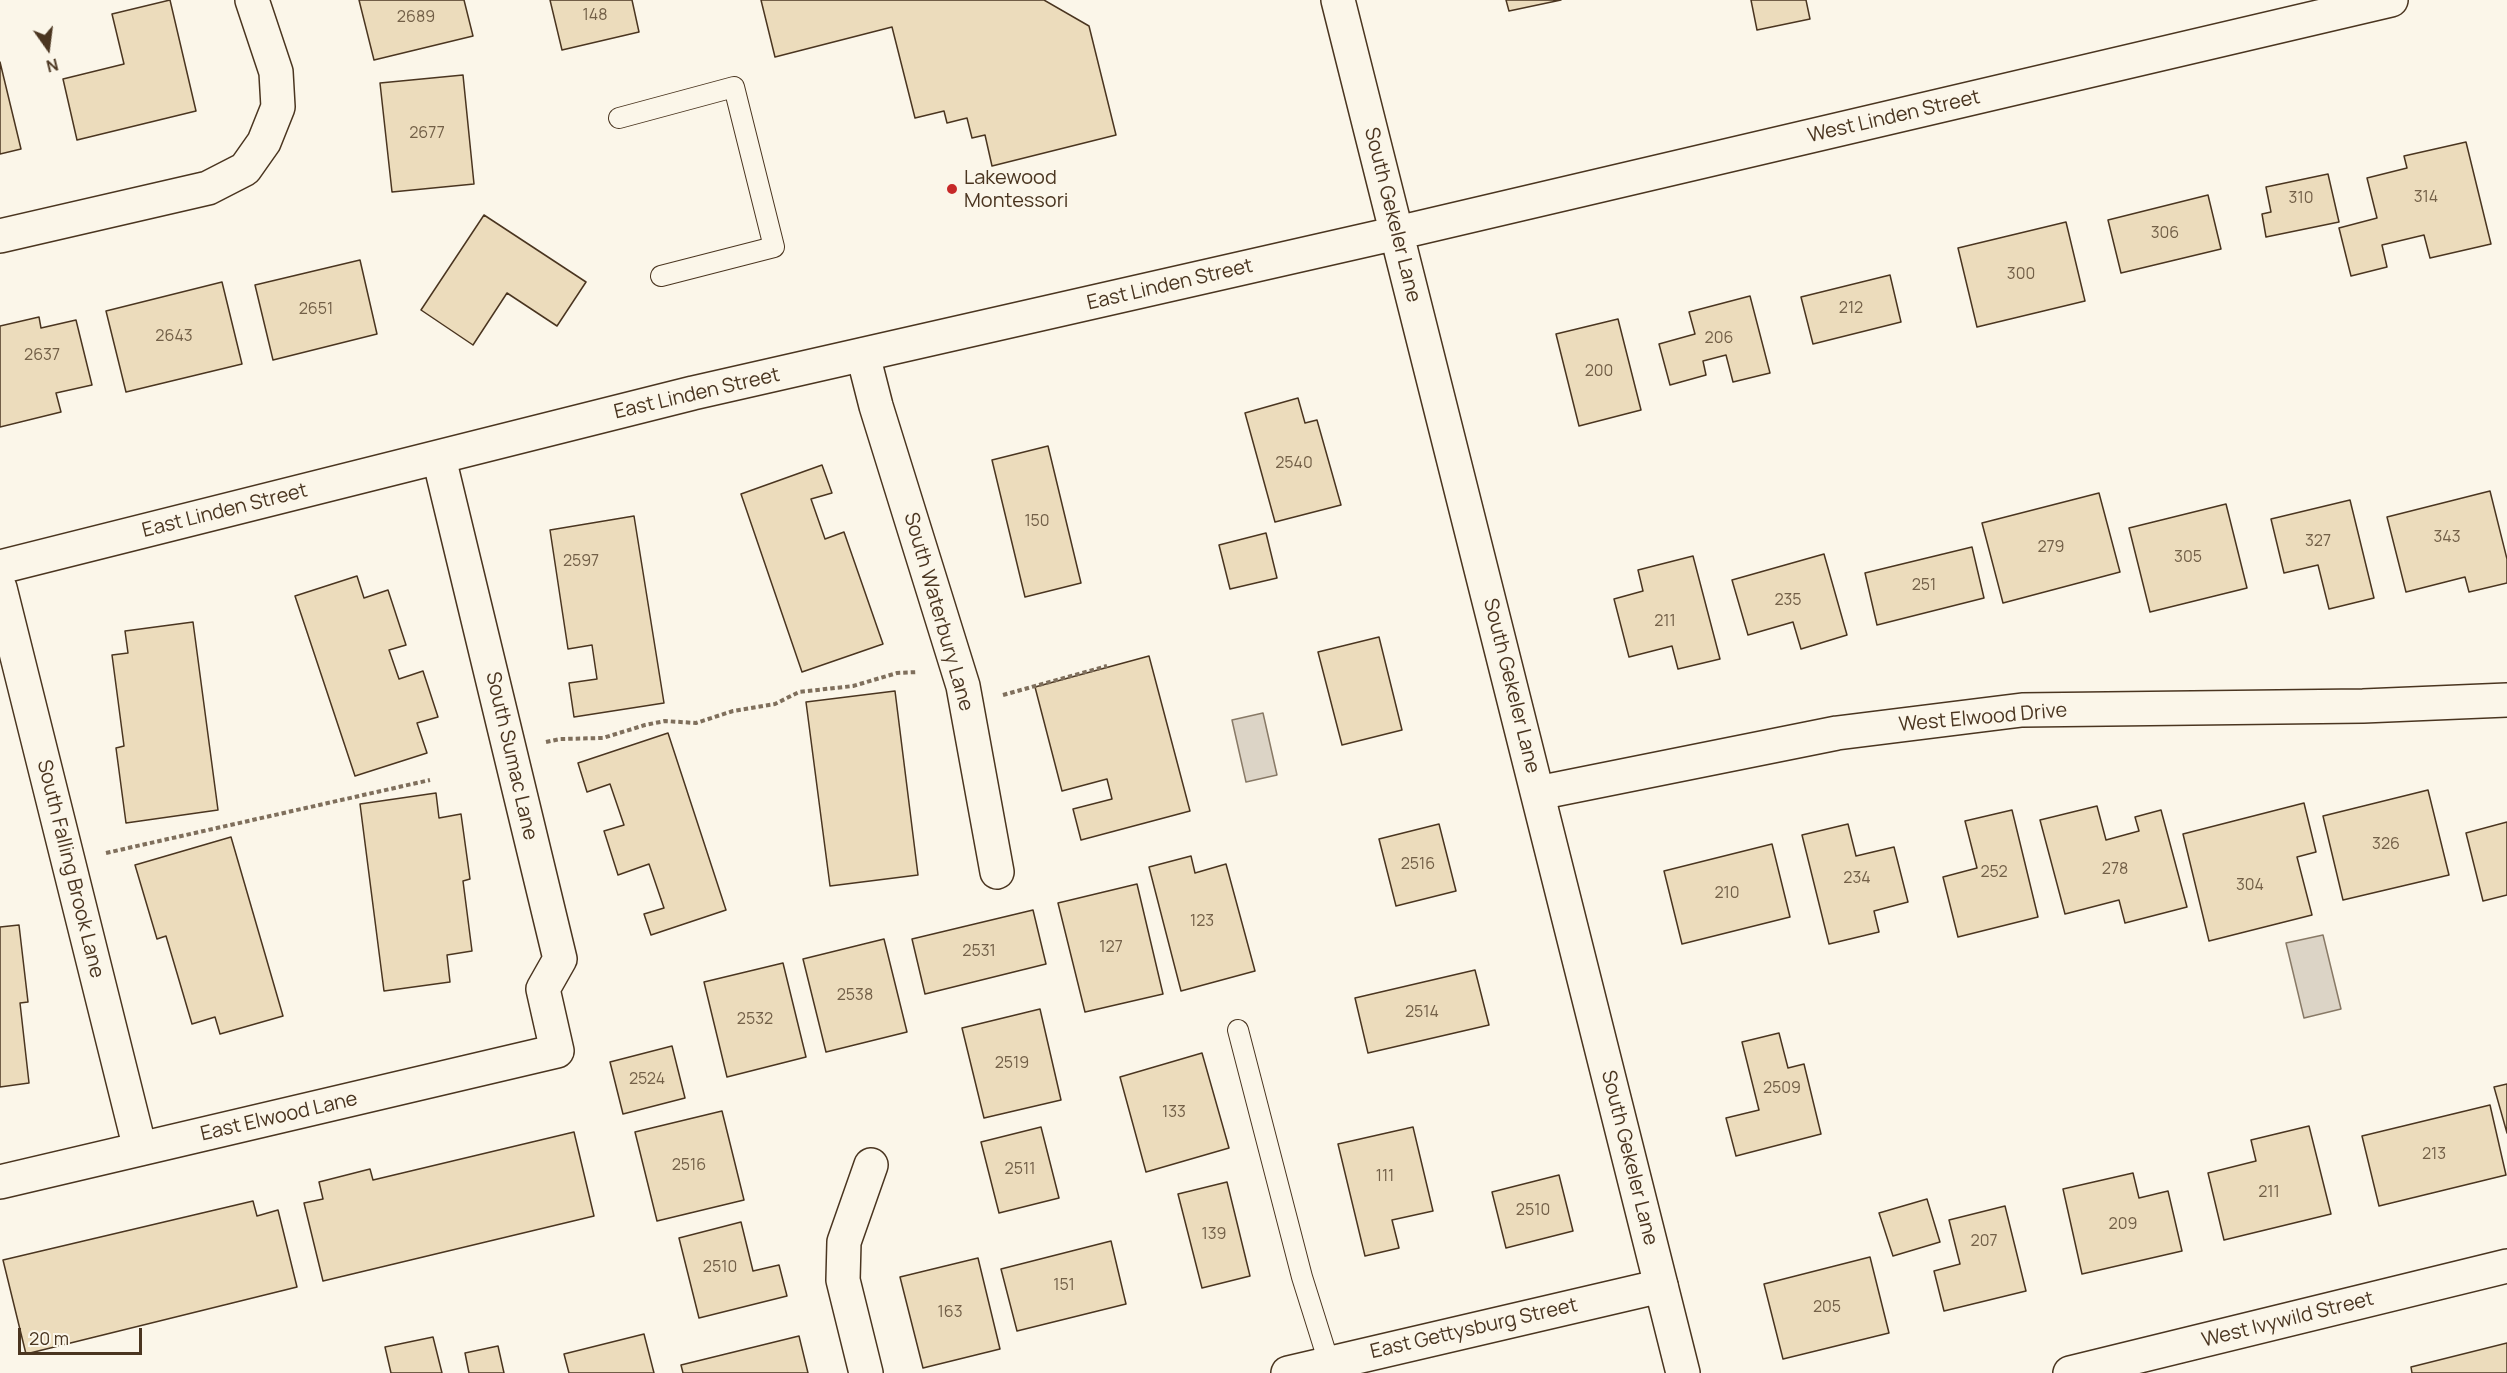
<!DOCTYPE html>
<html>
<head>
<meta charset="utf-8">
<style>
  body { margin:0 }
  #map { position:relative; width:2507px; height:1373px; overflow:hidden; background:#fbf6e9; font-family:Manrope,sans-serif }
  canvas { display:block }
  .north { position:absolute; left:18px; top:18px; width:60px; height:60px; -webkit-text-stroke:4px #fbf6e9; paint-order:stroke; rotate:166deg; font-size:16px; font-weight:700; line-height:24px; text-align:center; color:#4a3520 }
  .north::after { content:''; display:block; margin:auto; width:21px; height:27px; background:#4a3520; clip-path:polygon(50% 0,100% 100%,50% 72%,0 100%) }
  .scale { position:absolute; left:18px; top:1328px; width:124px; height:27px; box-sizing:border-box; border:3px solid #4a3520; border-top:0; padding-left:8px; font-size:18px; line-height:21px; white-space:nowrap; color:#4a3520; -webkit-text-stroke:4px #fbf6e9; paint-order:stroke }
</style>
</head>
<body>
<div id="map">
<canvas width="2507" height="1373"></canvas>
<div class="north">N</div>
<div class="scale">20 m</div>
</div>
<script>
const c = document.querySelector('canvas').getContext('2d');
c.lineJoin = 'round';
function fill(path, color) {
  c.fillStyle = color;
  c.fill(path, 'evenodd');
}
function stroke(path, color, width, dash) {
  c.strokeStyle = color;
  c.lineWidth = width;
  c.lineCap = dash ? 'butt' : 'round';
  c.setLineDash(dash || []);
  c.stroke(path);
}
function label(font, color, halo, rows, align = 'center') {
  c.font = font + ' Manrope,sans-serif';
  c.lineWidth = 4.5;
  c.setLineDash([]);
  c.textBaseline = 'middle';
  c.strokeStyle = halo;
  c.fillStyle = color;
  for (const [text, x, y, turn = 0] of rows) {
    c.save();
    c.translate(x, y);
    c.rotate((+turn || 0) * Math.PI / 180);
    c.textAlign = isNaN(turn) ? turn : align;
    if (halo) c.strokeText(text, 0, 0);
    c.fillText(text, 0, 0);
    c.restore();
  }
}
const water = new Path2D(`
  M1263 713 1277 775 1246 782 1232 720Z
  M2323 935 2341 1009 2304 1018 2286 943Z`);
fill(water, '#dcd4c6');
stroke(water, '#887966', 1.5);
const building = new Path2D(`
  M170 0 196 111 77 140 63 79 124 64 112 14Z
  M359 0H464L473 36 374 60Z
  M550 0H632L639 32 562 50Z
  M761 0H1044L1089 26 1116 135 992 166 985 135 972 138 967 118 947 123 944 111 915 118 892 27 775 57Z
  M1506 0H1561L1509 11Z
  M1751 0H1806L1810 19 1757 30Z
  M0 62 21 149 0 154Z
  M463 75 474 184 392 192 380 83Z
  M2466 142 2491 244 2430 258 2424 235 2382 245 2387 267 2351 276 2339 228 2377 218 2367 178 2407 168 2404 156Z
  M2328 174 2339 222 2266 237 2262 214 2271 212 2266 187Z
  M2208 195 2221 249 2121 273 2108 220Z
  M484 215 586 282 557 326 507 293 473 345 421 310Z
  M2066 222 2085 301 1977 327 1958 248Z
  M360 260 377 334 273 360 255 285Z
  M1890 275 1901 322 1813 344 1801 297Z
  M222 282 242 364 126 392 106 311Z
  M1750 296 1770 373 1733 382 1726 355 1703 361 1706 375 1670 385 1659 344 1695 334 1689 312Z
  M39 317 41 328 76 320 92 385 56 393 61 412 0 427V326Z
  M1618 319 1641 410 1579 426 1556 334Z
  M1298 398 1305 423 1317 420 1341 505 1275 522 1245 413Z
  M1048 446 1081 583 1025 597 992 460Z
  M822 465 832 493 811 499 825 539 844 532 883 644 802 672 741 494Z
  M2490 491 2507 559V583L2469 592 2465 577 2406 592 2387 517Z
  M2099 493 2120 572 2003 603 1982 523Z
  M2350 500 2374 598 2329 609 2318 565 2284 573 2271 519Z
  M2226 504 2247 588 2150 612 2129 528Z
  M634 516 664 703 574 717 569 683 597 679 592 645 568 649 550 530Z
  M1266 533 1277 578 1230 589 1219 545Z
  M1972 547 1984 598 1877 625 1865 573Z
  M1824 554 1847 635 1801 649 1793 622 1748 635 1732 580Z
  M1693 556 1720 659 1678 669 1672 646 1629 657 1614 599 1643 591 1638 570Z
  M357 576 364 598 388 590 406 645 389 650 399 679 423 671 438 717 417 723 427 753 355 776 295 596Z
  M193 622 218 810 126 823 116 748 124 746 112 655 128 653 125 631Z
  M1379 637 1402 730 1342 745 1318 652Z
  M1149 656 1190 811 1081 840 1073 809 1112 799 1107 779 1062 791 1035 687Z
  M895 691 918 875 830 886 806 702Z
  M668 733 726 910 651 935 644 914 664 908 649 864 618 875 604 831 624 825 610 784 587 792 578 763Z
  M2428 790 2449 875 2343 900 2323 816Z
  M436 793 439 818 461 814 470 879 463 881 472 951 447 955 450 982 384 991 360 804Z
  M2304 803 2316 852 2297 857 2312 915 2209 941 2183 834Z
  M2097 806 2106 840 2139 831 2135 817 2161 810 2187 907 2125 923 2119 900 2065 914 2040 820Z
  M2012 810 2038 917 1958 937 1943 877 1977 868 1965 821Z
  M2507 822V895L2483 901 2466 833Z
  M1439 824 1456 891 1396 906 1379 839Z
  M1848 824 1856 856 1894 847 1908 902 1874 911 1879 932 1829 944 1802 835Z
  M231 837 283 1016 220 1034 215 1017 192 1024 166 936 157 939 135 865Z
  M1772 844 1790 917 1682 944 1664 871Z
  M1191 856 1195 873 1226 864 1255 971 1181 991 1149 867Z
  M1137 884 1163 994 1085 1012 1058 903Z
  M1033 910 1046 964 925 994 912 939Z
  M19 925 28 1002 20 1003 29 1083 0 1087V927Z
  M884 939 907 1032 826 1052 803 959Z
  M783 963 806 1057 727 1077 704 982Z
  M1475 970 1489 1025 1368 1053 1355 998Z
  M1040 1009 1061 1100 984 1118 962 1028Z
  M1779 1033 1788 1068 1804 1064 1821 1134 1736 1156 1726 1118 1759 1110 1742 1042Z
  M672 1046 685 1098 623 1114 610 1062Z
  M1202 1053 1229 1148 1146 1172 1120 1077Z
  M2507 1084V1133L2494 1087Z
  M2490 1105 2506 1175 2379 1206 2362 1136Z
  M722 1111 744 1200 657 1221 635 1132Z
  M2309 1126 2331 1214 2224 1240 2208 1173 2256 1161 2251 1140Z
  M1041 1127 1059 1198 999 1213 981 1142Z
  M1413 1127 1433 1211 1392 1220 1399 1248 1365 1256 1338 1144Z
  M574 1132 594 1216 323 1281 304 1203 323 1199 319 1182 370 1169 373 1180Z
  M2133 1173 2139 1198 2168 1191 2182 1251 2082 1274 2063 1189Z
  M1559 1175 1573 1231 1506 1248 1492 1192Z
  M1227 1182 1250 1276 1202 1288 1178 1194Z
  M1927 1199 1940 1242 1893 1256 1879 1213Z
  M253 1201 257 1216 278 1210 297 1287 26 1354 3 1260Z
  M2005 1206 2026 1291 1944 1311 1934 1271 1960 1264 1949 1220Z
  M741 1222 753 1271 779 1265 787 1296 699 1318 679 1238Z
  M1111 1241 1126 1304 1017 1331 1001 1269Z
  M1870 1257 1889 1333 1783 1359 1764 1284Z
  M978 1258 1000 1349 923 1368 900 1277Z
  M644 1334 654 1373H569L564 1354Z
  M799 1336 808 1373H683L681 1365Z
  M433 1337 442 1373H391L385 1347Z
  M2507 1343V1373H2412L2411 1367Z
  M498 1346 504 1373H469L465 1353Z`);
fill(building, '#ecdcbc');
stroke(building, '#4a3520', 1.5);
const service = new Path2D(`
  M619 118 734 87 774 247 661 276
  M1238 1030 1302 1277 1329 1363`);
const minor = new Path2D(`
  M0 236 208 188 245 169 264 142 278 107 276 72 252 0
  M863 355 876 406 963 686 997 872
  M0 588 140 1149
  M1538 793 1837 733 2022 710 2363 706 2507 700
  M0 1182 557 1051 543 989 560 959 439 458
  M866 1373 843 1280 844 1242 871 1165
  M1288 1373 1661 1286
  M2070 1373 2507 1266`);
const tertiary = new Path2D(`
  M1338 0 1683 1373
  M0 567 693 393 1397 233 2391 0`);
stroke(service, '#4a3520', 22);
stroke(minor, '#4a3520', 36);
stroke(tertiary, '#4a3520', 36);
stroke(new Path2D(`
  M1003 695 1107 666
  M546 742 560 739 603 738 645 725 665 721 696 723 733 711 775 704 799 692 853 686 897 673 918 672
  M106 853 430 780`), '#7f6f5c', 4, [4.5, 3]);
stroke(service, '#fbf6e9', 20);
stroke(minor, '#fbf6e9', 33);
stroke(tertiary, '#fbf6e9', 33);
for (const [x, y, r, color] of [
  [952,189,6,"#c62828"]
]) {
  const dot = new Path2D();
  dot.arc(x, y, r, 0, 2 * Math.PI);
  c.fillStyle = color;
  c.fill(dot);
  stroke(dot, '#fbf6e9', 2);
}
label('16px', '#725f47', null, [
  ["148",595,16],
  ["2689",416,18],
  ["2677",427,134],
  ["314",2426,198],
  ["310",2301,199],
  ["306",2165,234],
  ["300",2021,275],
  ["212",1851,309],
  ["2651",316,310],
  ["2643",174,337],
  ["206",1719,339],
  ["2637",42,356],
  ["200",1599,372],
  ["2540",1294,464],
  ["150",1037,522],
  ["343",2447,538],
  ["327",2318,542],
  ["279",2051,548],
  ["305",2188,558],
  ["2597",581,562],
  ["251",1924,586],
  ["235",1788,601],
  ["211",1665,622],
  ["326",2386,845],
  ["2516",1418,865],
  ["278",2115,870],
  ["252",1994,873],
  ["234",1857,879],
  ["304",2250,886],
  ["210",1727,894],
  ["123",1202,922],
  ["127",1111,948],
  ["2531",979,952],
  ["2538",855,996],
  ["2514",1422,1013],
  ["2532",755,1020],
  ["2519",1012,1064],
  ["2524",647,1080],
  ["2509",1782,1089],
  ["133",1174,1113],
  ["213",2434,1155],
  ["2516",689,1166],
  ["2511",1020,1170],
  ["111",1385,1177],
  ["211",2269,1193],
  ["2510",1533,1211],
  ["209",2123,1225],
  ["139",1214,1235],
  ["207",1984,1242],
  ["2510",720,1268],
  ["151",1064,1286],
  ["205",1827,1308],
  ["163",950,1313]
]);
label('20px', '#4a3520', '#fbf6e9', [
  ["West Linden Street",1894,117,-13],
  ["South Gekeler Lane",1392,215,76],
  ["East Linden Street",1170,285,-13],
  ["East Linden Street",697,394,-13],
  ["East Linden Street",225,511,-14],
  ["South Waterbury Lane",938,612,74],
  ["South Gekeler Lane",1511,686,76],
  ["West Elwood Drive",1983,718,-5],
  ["South Sumac Lane",511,756,77],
  ["South Falling Brook Lane",70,869,76],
  ["East Elwood Lane",279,1117,-13],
  ["South Gekeler Lane",1629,1158,76],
  ["West Ivywild Street",2288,1320,-14],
  ["East Gettysburg Street",1474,1329,-13]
]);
label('20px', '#4a3520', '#fbf6e9', [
  ["Lakewood",964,178],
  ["Montessori",964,201]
], 'left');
</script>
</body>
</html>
